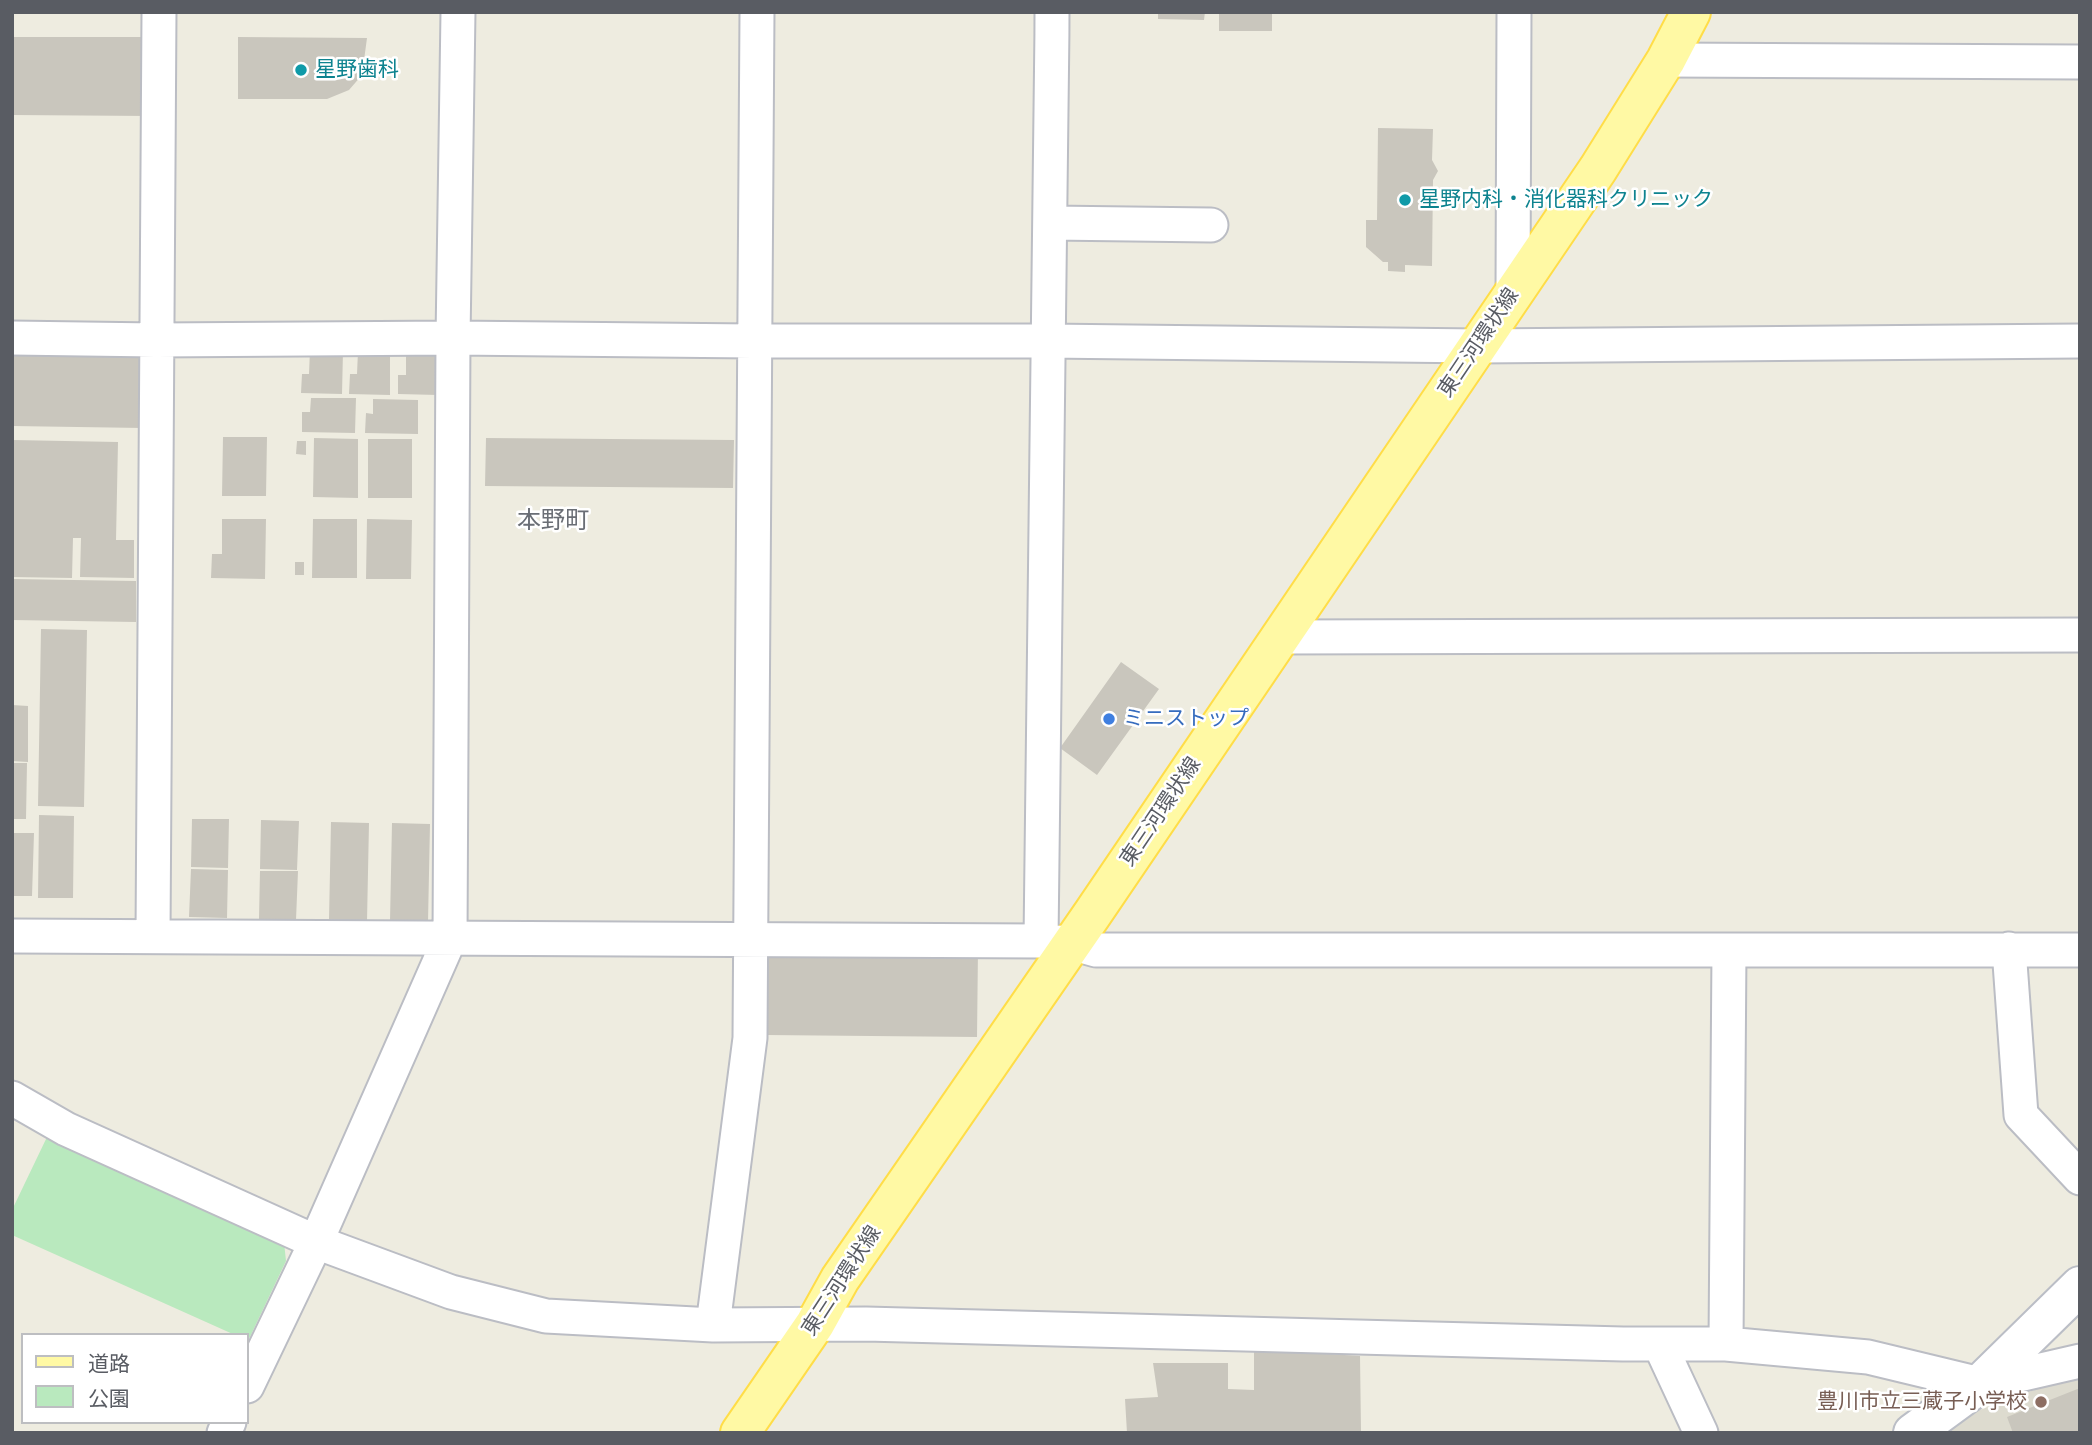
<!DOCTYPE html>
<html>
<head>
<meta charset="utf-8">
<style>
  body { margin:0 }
  #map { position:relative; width:2092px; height:1445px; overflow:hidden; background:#eeece0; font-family:Manrope,"Noto Sans JP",sans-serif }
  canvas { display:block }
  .frame { position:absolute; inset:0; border:14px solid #595c63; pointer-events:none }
  .legend { position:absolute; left:21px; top:1333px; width:228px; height:91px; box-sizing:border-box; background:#fff; border:2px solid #bdbec1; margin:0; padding:9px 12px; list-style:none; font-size:21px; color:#595c63 }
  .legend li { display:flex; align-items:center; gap:14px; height:35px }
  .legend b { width:35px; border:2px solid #bdbec1 }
</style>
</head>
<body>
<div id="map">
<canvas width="2092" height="1445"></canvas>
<div class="frame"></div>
<ul class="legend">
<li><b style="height:9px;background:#fff9a4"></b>道路</li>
<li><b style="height:19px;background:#b9e9be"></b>公園</li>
</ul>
</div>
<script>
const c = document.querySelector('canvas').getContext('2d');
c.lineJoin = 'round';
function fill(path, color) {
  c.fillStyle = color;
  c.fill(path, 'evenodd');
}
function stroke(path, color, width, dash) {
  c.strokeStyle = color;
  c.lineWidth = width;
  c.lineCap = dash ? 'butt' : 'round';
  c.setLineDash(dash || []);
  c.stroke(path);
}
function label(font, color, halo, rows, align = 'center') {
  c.font = font + ' Manrope,"Noto Sans JP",sans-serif';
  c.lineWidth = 5;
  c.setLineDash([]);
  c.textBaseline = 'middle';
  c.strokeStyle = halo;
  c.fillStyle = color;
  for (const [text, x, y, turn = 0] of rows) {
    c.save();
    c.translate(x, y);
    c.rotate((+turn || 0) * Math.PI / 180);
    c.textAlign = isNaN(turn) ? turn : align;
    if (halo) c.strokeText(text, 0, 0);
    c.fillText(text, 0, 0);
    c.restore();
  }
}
fill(new Path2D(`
  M2080 1376V1433H1933L1947 1422 2059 1381Z`), '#dddbcf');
fill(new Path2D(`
  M47 1137 284 1242 286 1261 248 1341 247 1335H235L12 1235V1210Z`), '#b9e9be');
fill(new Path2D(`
  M1158 12H1205L1204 20 1158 19Z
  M1219 12H1272V31H1219Z
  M12 37H152L151 116 12 115Z
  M238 37 367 38 362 75 349 90 327 99H238Z
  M1378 128 1433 129 1432 160 1438 171 1433 180 1432 266 1405 265V272L1388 271V262H1383L1366 247V220H1377Z
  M310 350 343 351 342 394 301 393 302 374H309Z
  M358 351H390V395L349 394 350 374H357Z
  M406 351 439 352 438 395 398 394V375H406Z
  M12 353 143 354V428L12 426Z
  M311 398H356L355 433 302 432V412H310Z
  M373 399 418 400V434L365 433 366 413 373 414Z
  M223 437H267L266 496H222Z
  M314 438 358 439V498L313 497Z
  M486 438 734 440 733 488 485 486Z
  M368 439H412V498H368Z
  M12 440 118 442 116 540H134V578L80 577 81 538H73L72 578 12 577Z
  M297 441H306V455L296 454Z
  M222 519H266L265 579 211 578 212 554H222Z
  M313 519H357V578H312Z
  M367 519 412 520 411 579H366Z
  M295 562H304V575H295Z
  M12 579 136 581V622L12 620Z
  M41 629 87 630 84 807 38 806Z
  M1121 662 1159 689 1097 775 1060 748Z
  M12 705 28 706V762L12 761Z
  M12 763H27L26 819H12Z
  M39 815 74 816 73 898H38Z
  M192 819H229L228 868 191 867Z
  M261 820 299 821 297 870 260 869Z
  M331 822 369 823 367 921 329 920Z
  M392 823 430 824 428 922 390 921Z
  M12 833H34L32 896H12Z
  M191 869 228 870 227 918 189 917Z
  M260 871H298L296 920 259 919Z
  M767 947 978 949 977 1037 766 1035Z
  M1254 1349 1360 1356 1361 1433H1127L1125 1399 1158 1397 1153 1363H1228V1389L1254 1390Z
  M2080 1388V1433H2013L2007 1417Z`), '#c9c6bd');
const minor = new Path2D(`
  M1666 60 2080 62
  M1051 223 1211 225
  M1513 292 1514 12
  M12 338 156 340 453 338 753 341H1047L1479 346 2080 341
  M1280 637 2080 635
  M153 935 159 12
  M12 936 1041 941 1071 943 1096 950H2080
  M1041 941C1044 632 1051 322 1052 12
  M2009 949 2021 1115 2080 1178
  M12 1098 66 1129 316 1242 451 1292 546 1316 713 1325 866 1324 1623 1344H1726L1868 1357 1980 1384 2080 1361
  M713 1325 750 1038 757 12
  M1726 1344 1729 950
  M1660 1345 1701 1433
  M247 1386 316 1242 450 938 453 338 458 12
  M224 1433 229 1422`);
const secondary = new Path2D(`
  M1913 1433 1980 1384 2080 1286`);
const primary = new Path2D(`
  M740 1433 815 1324 840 1279 1093 913 1598 169 1666 60 1691 12`);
stroke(minor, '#bbbdc4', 37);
stroke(secondary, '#bbbec6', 42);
stroke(primary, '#ffdd48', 42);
stroke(minor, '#fff', 33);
stroke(secondary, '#fff', 38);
stroke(primary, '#fff9a4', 38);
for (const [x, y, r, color] of [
  [301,70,7,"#0f9aa8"],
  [1405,200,7,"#0f9aa8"],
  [1109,719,7,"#3f7fe0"],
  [2041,1402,7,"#8d6e63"]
]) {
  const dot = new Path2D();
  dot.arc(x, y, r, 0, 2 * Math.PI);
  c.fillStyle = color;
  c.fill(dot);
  stroke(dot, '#fff', 2.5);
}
label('21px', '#0d838f', '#fff', [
  ["星野歯科",315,70],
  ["星野内科・消化器科クリニック",1419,200]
], 'left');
label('21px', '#595c63', '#fff', [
  ["東三河環状線",1479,343,-56],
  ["東三河環状線",1161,812,-56],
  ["東三河環状線",842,1281,-57]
]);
label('21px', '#366cbe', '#fff', [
  ["ミニストップ",1123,719]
], 'left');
label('21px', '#785e54', '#fff', [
  ["豊川市立三蔵子小学校",2027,1402]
], 'right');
label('24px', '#6a6e75', '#fff', [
  ["本野町",553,521]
]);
</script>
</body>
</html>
